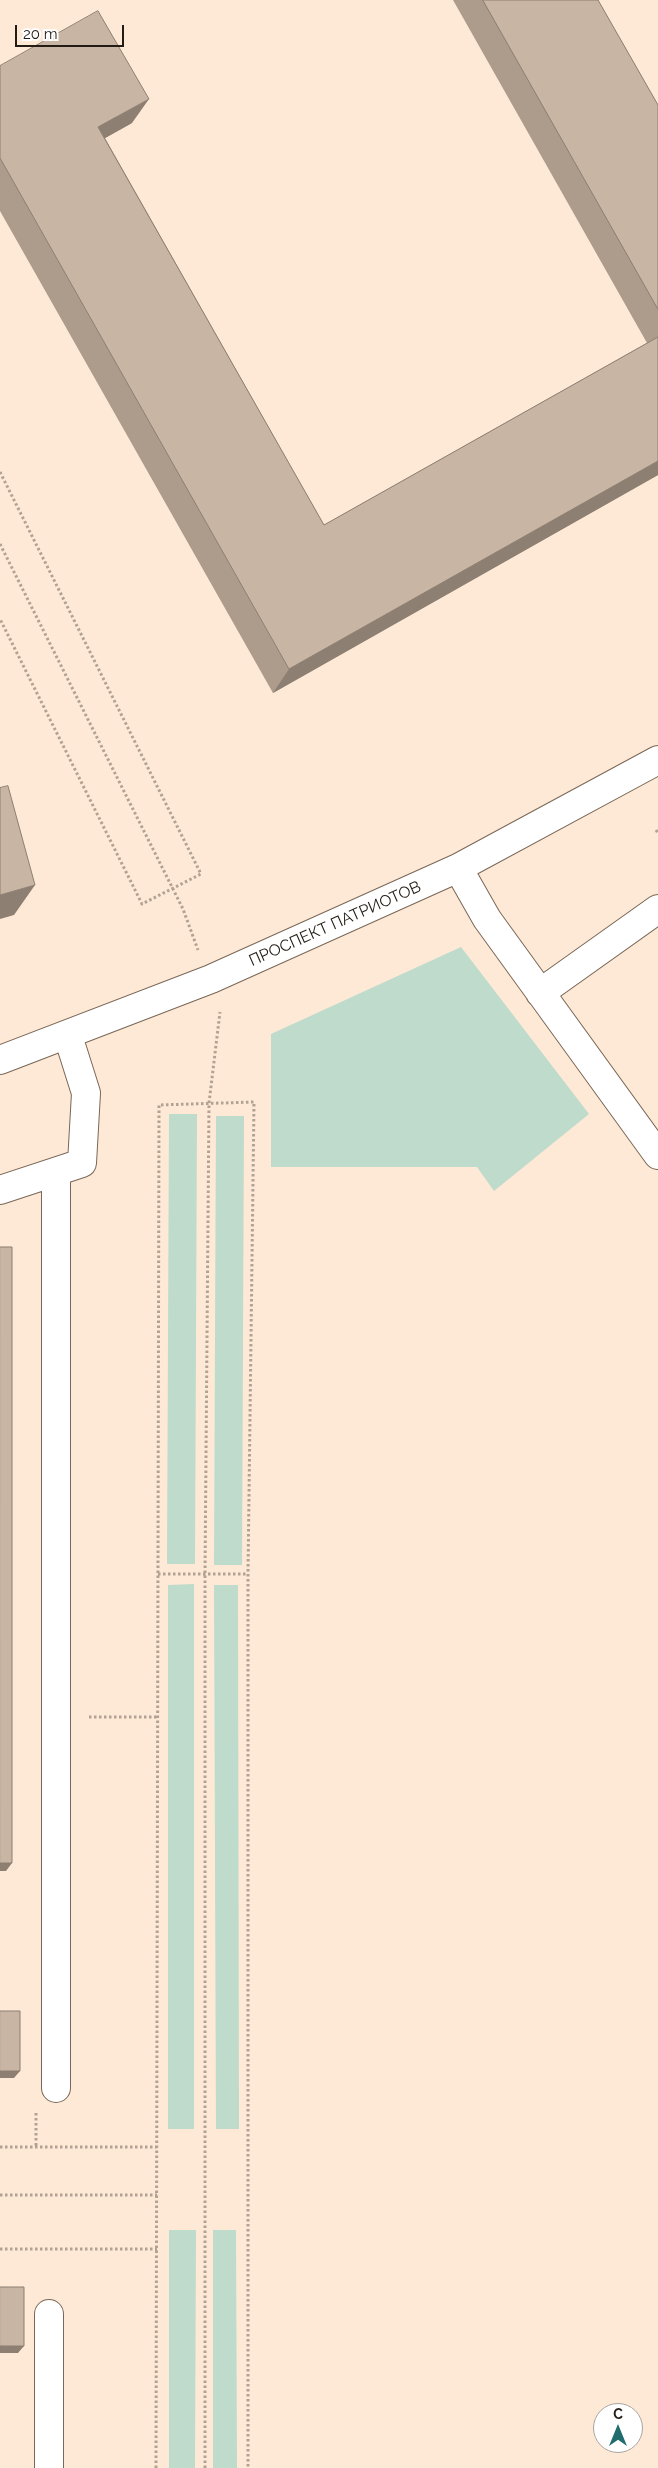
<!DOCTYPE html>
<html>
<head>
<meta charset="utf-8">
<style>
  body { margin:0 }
  #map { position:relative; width:658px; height:2468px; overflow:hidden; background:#fee9d6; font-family:Raleway,sans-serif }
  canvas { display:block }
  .north { position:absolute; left:593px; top:2403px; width:50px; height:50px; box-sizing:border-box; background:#fff; border:1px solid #a7a4a1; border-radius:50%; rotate:0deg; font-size:14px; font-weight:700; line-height:20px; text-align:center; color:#231c15 }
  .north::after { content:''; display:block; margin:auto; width:18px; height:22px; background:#216d6d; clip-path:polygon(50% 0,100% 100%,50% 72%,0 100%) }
  .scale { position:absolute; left:15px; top:25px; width:109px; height:22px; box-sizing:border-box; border:2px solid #231c15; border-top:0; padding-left:6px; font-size:15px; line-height:18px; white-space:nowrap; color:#231c15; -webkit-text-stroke:4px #fff; paint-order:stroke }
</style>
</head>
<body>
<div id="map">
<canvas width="658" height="2468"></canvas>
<div class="north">С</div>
<div class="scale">20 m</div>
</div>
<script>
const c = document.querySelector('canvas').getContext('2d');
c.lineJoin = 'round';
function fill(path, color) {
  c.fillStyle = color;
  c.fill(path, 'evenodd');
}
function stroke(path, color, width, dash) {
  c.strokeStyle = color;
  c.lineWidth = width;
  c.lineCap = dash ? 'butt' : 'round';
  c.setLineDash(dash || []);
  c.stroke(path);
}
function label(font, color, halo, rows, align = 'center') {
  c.font = font + ' Raleway,sans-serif';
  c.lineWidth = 4;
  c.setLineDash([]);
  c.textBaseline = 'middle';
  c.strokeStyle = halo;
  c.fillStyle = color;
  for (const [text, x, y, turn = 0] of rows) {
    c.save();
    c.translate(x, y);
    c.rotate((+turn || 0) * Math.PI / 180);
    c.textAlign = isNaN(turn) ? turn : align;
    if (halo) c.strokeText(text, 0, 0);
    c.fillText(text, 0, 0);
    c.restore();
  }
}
fill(new Path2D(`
  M461 947 589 1114 494 1191 477 1167H271V1034Z
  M169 1114H197L195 1564H167Z
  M216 1116H244L242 1565H214Z
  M194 1584V2129H168V1585Z
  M214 1585H238L239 2129H216Z
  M169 2230H196L195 2468H169Z
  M213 2230H236L237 2468H213Z`), '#bedbcb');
const minor = new Path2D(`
  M458 868 487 919 658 1155
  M540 993 658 909
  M0 1060 211 979 458 868 658 760
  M56 1172V2088
  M0 1190 82 1163 86 1093 68 1036
  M49 2314V2468`);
stroke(minor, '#796757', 30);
stroke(new Path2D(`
  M0 472 201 874 142 904 0 619
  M0 544 183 909 198 950
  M656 830 658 833
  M158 1574H248
  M89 1717H158
  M36 2113V2147
  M0 2147H157
  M0 2195H157
  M0 2249H157
  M156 2468 159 1105 254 1102 248 1574V2468
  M205 2468V1574L209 1103 220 1012`), '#b2a293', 3, [2.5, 2.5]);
stroke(minor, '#fff', 28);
fill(new Path2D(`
  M453 0H598L658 105V475L273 693 0 211V66L132 123 105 138 324 525 647 343Z`), '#ad9c8c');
fill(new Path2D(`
  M149 99 132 123 82 151 98 127Z
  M658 461V475L273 693 289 669Z
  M35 885 14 915 0 919V895Z
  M0 1863H12L6 1871H0Z
  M0 2071H20L14 2078H0Z
  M0 2346H24L18 2353H0Z`), '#8d7f72');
const building = new Path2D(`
  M483 0H598L658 105V309Z
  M98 11 149 99 98 127 324 525 658 337V461L289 669 0 158V66Z
  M8 786 35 885 0 895V788Z
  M0 1247H12V1863H0Z
  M0 2011H20V2071H0Z
  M0 2287H24V2346H0Z`);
fill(building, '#c9b5a3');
stroke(building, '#8d7f72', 1);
label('16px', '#231c15', '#fff', [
  ["ПРОСПЕКТ ПАТРИОТОВ",335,924,-24]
]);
</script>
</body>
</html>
